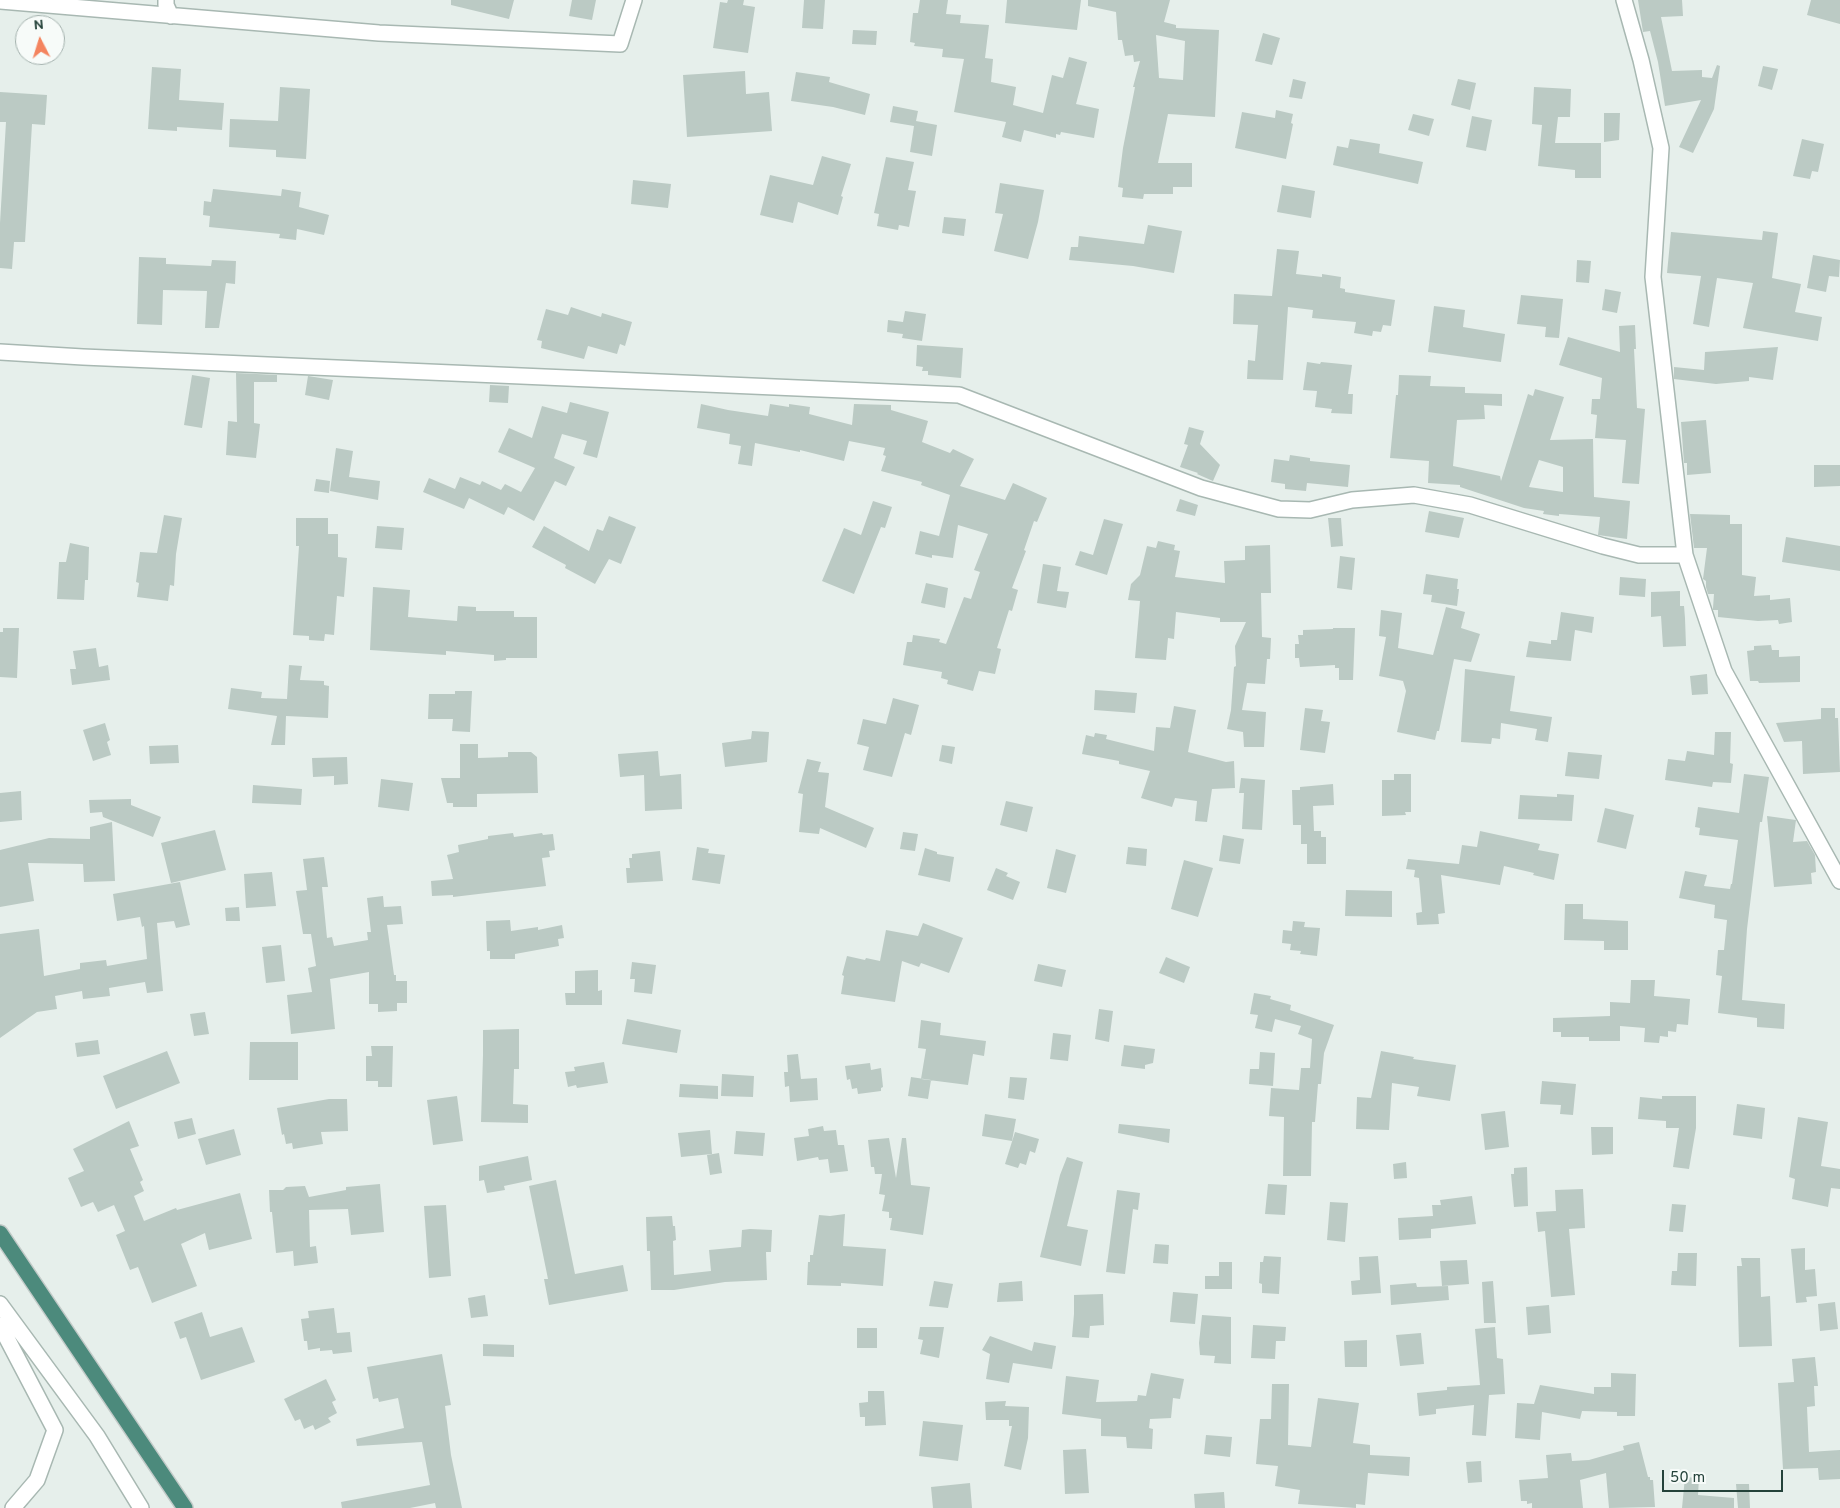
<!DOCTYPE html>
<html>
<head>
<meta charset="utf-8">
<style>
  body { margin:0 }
  #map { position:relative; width:1840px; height:1508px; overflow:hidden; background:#e6efeb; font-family:Overpass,sans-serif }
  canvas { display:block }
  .north { position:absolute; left:15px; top:15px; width:50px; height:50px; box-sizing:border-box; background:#f7fbf9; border:1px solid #a3b1ad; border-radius:50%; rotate:355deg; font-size:14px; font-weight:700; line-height:20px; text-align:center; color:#24423a }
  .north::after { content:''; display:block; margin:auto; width:18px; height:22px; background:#f4845f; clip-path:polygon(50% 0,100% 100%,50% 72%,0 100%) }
  .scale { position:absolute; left:1662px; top:1470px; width:121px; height:22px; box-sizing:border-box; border:2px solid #24423a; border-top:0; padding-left:6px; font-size:15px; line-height:18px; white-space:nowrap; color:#24423a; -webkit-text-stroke:4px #f7fbf9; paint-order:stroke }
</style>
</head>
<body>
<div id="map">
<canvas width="1840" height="1508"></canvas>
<div class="north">N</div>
<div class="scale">50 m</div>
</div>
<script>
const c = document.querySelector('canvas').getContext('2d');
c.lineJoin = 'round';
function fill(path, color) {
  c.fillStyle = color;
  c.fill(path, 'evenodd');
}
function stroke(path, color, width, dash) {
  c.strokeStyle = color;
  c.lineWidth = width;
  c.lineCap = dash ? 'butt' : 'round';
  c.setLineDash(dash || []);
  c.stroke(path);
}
fill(new Path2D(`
  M451 0H514L509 19 451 5Z
  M572 0H596L592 20 569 16Z
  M728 0H744L743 5 755 7 748 53 713 48 720 2 727 3Z
  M804 0H825L823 29 802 28Z
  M920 0H948L946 14 961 15 960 23 989 25 985 58 993 59 991 82 1016 87 1013 105 1043 113 1052 75 1063 78 1069 57 1087 62 1076 104 1099 109 1094 138 1061 132 1060 135 1056 134V138L1024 130 1021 142 1002 137 1006 122 954 112 964 59 942 57 943 49 914 46 915 43 910 42 913 13H918Z
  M1007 0H1081L1077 30 1005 23Z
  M1088 0H1170L1164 22 1176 25V28L1219 30 1215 117 1168 114 1158 163H1192V187H1173V194H1144L1143 199 1122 197 1123 188 1118 187 1123 148 1135 87H1133L1140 61 1134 62 1133 55 1125 56 1122 40H1118L1116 12 1088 6ZM1156 35 1185 41 1183 80 1159 78Z
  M1638 0H1682L1683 16 1661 17 1672 71 1702 70V77L1712 78 1717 65 1720 66 1714 109 1693 153 1679 147 1701 100 1665 106 1658 62 1650 31 1643 32Z
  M1811 0H1840V24L1807 15Z
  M853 30 877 31 876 45 852 44Z
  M1263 33 1280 38 1272 65 1255 61Z
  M1763 66 1778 69 1772 90 1758 86Z
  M152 67 181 69 179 100 224 103 222 130 177 127V131L148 129Z
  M745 71 746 94 769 92 772 131 687 137 683 75Z
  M796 72 830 77 829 82 870 94 865 115 833 107 791 101Z
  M1293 79 1306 82 1302 99 1289 97Z
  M1458 79 1476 83 1470 110 1451 105Z
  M280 87 310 89 306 159 276 157V150L229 147 230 119 278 121Z
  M1534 87 1571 89 1570 117H1558L1555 143H1601V178H1575V170L1538 166 1542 125 1532 124Z
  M0 92 47 95 45 125 32 124 25 242H14L12 269 0 268V223L6 122H0Z
  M893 106 918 111 916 121 937 125 932 156 910 152 914 126 890 122Z
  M1276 110 1293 114 1291 123 1293 124 1286 159 1235 148 1242 112 1275 118Z
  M1604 113H1620L1619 140 1604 142Z
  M1413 114 1434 119 1429 136 1408 130Z
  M1472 116 1492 120 1486 151 1466 147Z
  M1350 139 1380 144 1379 153 1423 162 1418 184 1333 165 1337 146 1348 148Z
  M1802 139 1824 144 1818 172 1812 171 1810 179 1793 176Z
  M822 156 851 164 841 196 843 197 838 215 798 202 793 223 760 215 770 175 813 185Z
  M886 157 914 162 908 190 916 191 909 227 899 225 898 230 877 226 879 214 874 213Z
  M633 180 671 184 668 208 631 204Z
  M1000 183 1044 190 1038 222 1028 259 994 251 1003 214 995 213Z
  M1282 185 1315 191 1311 218 1277 212Z
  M213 189 281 196 282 189 301 192 299 207 329 215 324 235 297 229 296 240 279 238 280 234 209 227 210 216 203 215 204 201 211 202Z
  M944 217 966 219 964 236 942 233Z
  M1148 225 1182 231 1174 273 1133 266 1069 260 1071 247H1078L1079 236 1144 244Z
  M1763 231 1778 233 1772 278 1801 284 1795 312 1822 317 1818 341 1743 328 1753 283 1717 278 1709 327 1693 324 1701 276 1667 273 1671 232 1762 240Z
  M1277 249 1299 251 1296 274 1322 277V274L1341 277 1340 288 1345 289V292L1395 300 1391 326 1383 325 1381 332 1373 331 1372 336 1354 333 1356 322 1312 318 1313 310 1288 307 1283 380 1247 379 1248 360 1255 361 1258 325 1233 324 1234 294 1272 296Z
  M1813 255 1840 260 1839 277 1829 276 1826 292 1807 288Z
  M139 257 166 258V264L211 266 212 260 236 261 235 284 226 283 219 328H205L207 291 163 290 162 325 137 324Z
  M1577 260 1591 261 1589 283 1576 282Z
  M1605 289 1621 292 1617 313 1602 310Z
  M1521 295 1563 299 1559 338 1545 337 1546 327 1517 324Z
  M1434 306 1465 310 1463 327 1505 334 1501 362 1428 352Z
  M571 307 601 317 602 313 632 322 625 346 620 344 617 354 588 346 584 359 541 348 542 341 537 340 546 309 568 315Z
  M905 311 926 314 922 341 902 338 903 334 887 332 888 320 903 322Z
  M1635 325 1636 349H1634L1637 408 1645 409 1639 484 1622 483 1626 440 1595 438 1597 415 1591 414 1592 399H1600L1602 378 1559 365 1568 337 1620 352 1619 326Z
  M917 345 963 348 961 378 928 375V371H922L923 367 916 366Z
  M1778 347 1773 380 1749 377V381L1716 384 1674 379V367L1704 370 1705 352Z
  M1307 362 1320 364 1321 362 1352 365 1348 394H1353L1352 414 1331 413 1332 409 1315 407 1317 391 1303 390Z
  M236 373 277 375V382H254V423L260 424 256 458 226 455 228 421 237 422Z
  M192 375 210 378 202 428 184 425Z
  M1399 375 1431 376 1430 386 1465 387V393L1502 394V406L1484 405 1485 419 1457 420 1453 466 1500 476 1501 481 1528 394 1533 396 1535 389 1564 397 1550 440 1593 439 1594 497 1630 501 1627 539 1598 535 1600 517 1559 514V516L1543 514 1544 511 1524 508 1460 487V485L1428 483 1429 461 1390 458 1396 395H1398ZM1539 460 1563 467V492L1529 487Z
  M308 376 333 380 329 400 305 395Z
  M490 385 509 386 508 403 489 402Z
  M570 402 609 412 597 458 583 454 587 441 562 434 554 458 575 467 566 486 555 481 534 521 508 507 504 515 469 498 464 509 423 492 429 478 455 489 460 477 480 485 482 481 501 490 505 484 521 492 535 468 498 452 509 428 532 438 542 406 567 413Z
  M701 404 728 410 768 416 770 404 789 407V404L810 407 809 414 852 425 854 404 891 405V410L928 421 922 442 950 453 953 449 974 459 960 486 1005 500 1013 483 1047 498 1037 522 1034 521 1024 550 1026 551 1012 588 1018 590 1012 611 1009 610 997 648 1001 649 995 674 979 671 973 691 947 684 948 680 941 678 942 672 903 665 907 642H912L913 635 940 639 939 642 946 644 964 597 971 599 980 572 974 570 988 534 958 525 953 558 932 555V558L915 554 920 531 939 536 950 495 921 485 922 482 881 471 886 456 883 455 885 448 849 441 844 461 800 450V452L755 443 752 466 738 464 741 446 729 444 730 434 697 428Z
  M1706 420 1711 473 1687 475V463H1684L1681 422Z
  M1189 427 1204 431 1200 444 1220 465 1213 481 1197 474 1198 473 1180 467 1188 445 1184 444Z
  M336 448 353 451 349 477 380 481 378 500 330 491Z
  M1290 455 1310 458V461L1350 465 1348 487 1307 483 1306 491 1285 489V484L1271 482 1274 459 1289 461Z
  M1814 465H1840V486L1814 487Z
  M316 479 330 481 329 493 314 491Z
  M1180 499 1198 505 1195 516 1176 511Z
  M873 501 892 507 885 528 881 527 854 594 822 581 844 528 861 535Z
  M1429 511 1464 518 1459 538 1425 532Z
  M1690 514 1730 515V524H1742V575L1756 577 1754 596 1770 595V600L1790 598 1792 622 1779 624 1778 620 1758 621 1718 617V610H1713V608L1714 594H1708L1706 587V581L1703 579 1707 548H1694Z
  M164 515 182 518 176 554 174 586 170 585 168 601 137 597 139 583 136 582 140 552 157 553Z
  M609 516 636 527 621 564 609 559 595 584 565 568 566 565 532 547 544 526 589 551 597 529 603 531Z
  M296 518H328V534H338V557L347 558 344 597 337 596 334 635 325 634 324 641 309 640V636L293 635 299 546H296Z
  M1328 518H1341L1343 546 1331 547Z
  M1104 519 1123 524 1107 575 1075 565 1080 551 1093 555Z
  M377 526 404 528 402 550 375 548Z
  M1786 537 1840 546V571L1782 562Z
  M1158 541 1175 545 1174 550 1180 551 1175 577 1225 583 1224 561 1245 560V546L1270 545 1271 593H1261L1262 637 1271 638 1270 659H1267L1265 684 1247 683 1242 710 1266 712 1264 747H1244L1243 732 1227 729 1231 710 1234 667 1236 666 1235 646 1246 622H1220V618L1176 612 1174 639 1168 638 1166 660 1135 658 1140 601 1128 600 1131 584 1140 575 1147 546 1156 548Z
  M70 543 89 547 88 580H85L84 600 57 599 59 562H66Z
  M1340 556 1355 558 1352 590 1337 588Z
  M1043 564 1061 567 1057 591 1069 592 1066 608 1037 603Z
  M1426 574 1458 579 1457 589H1459L1457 606 1431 602 1432 595 1423 594Z
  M1620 577 1646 579 1645 597 1619 595Z
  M926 583 948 588 945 608 921 603Z
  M373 587 410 590 408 617 457 621 458 606 476 607V611H514V617H537V658H506V660L494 661V655L446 651V655L370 650Z
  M1680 591V606H1684L1685 618 1686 646 1663 647 1661 616 1651 617V592Z
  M1446 607 1465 612 1461 628 1480 634 1471 662 1454 659 1439 731H1437L1435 740 1397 732 1406 691 1403 681 1379 676 1386 637 1379 636 1381 610 1402 613 1398 648 1433 655Z
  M1561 612 1594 617 1592 633 1575 630 1571 661 1526 657 1529 641 1551 644V640H1557Z
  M3 628H19L17 678 0 677V632H3Z
  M1333 628H1355L1353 680H1339V668H1335V665L1300 667 1299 658H1295V644H1299L1298 635H1303V630L1333 629Z
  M1771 645 1772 650H1779V657L1800 656V682L1759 683 1758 681H1750L1747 651 1754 650V646Z
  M96 648 99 667 108 665 110 680 72 685 70 669H76L73 651Z
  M289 665 302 666 300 680 324 681V685L329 686 328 718 286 716 285 745H271L277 716 228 709 231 688 262 692 261 698 287 699Z
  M1465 669 1515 676 1510 711 1552 717 1548 742 1535 740 1537 729 1501 723 1500 739 1492 738 1491 744 1461 742Z
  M1707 674 1708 694 1692 695 1690 676Z
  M1095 690 1137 693 1135 713 1094 710Z
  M455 691H472L470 732 452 731 453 719H428L429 694H455Z
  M893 698 919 705 911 735 905 733 892 777 863 770 869 747 857 744 863 719 886 724Z
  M1174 706 1196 710 1188 752 1226 762 1234 761 1235 788 1212 789 1207 822 1195 821 1197 801 1175 798 1172 807 1141 798 1150 771 1119 764V761L1082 754 1086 735 1094 737 1095 733 1107 735 1106 739 1154 751 1156 727 1170 728Z
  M1305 708 1323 710 1321 721 1330 722 1325 753 1300 750Z
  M1821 708H1835V718H1838L1840 772 1803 774 1802 741 1784 742 1776 723 1821 719Z
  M105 723 110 740 107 742 111 755 93 761 83 730Z
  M752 731 769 732 767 762 725 767 722 743 751 739Z
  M1715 732H1731L1730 763 1733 764 1731 783 1713 782 1712 787 1665 780 1668 759 1685 761 1687 751 1714 755Z
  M460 744H478V758L508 757V752H531L537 757 538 793 477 794V807H453V803H447L441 778H460Z
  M178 745 179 763 150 764 149 746Z
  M942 745 955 747 952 764 939 761Z
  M658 751 660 776 681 774 682 809 645 811 644 775 620 777 618 754Z
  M1568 752 1602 755 1599 779 1565 776Z
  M347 757 348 784 334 785V776L313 777 312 758Z
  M807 759 821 762 818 772 829 773 825 807 874 828 866 848 820 828 819 834 799 832 803 794 798 793Z
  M1394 774H1411V812H1405L1406 815 1382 816V780H1394Z
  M1744 774 1769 777 1762 822H1760L1747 929 1742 1000 1785 1004 1784 1029 1757 1027V1018L1718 1013 1722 976 1716 975 1718 950H1724L1727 920 1714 918 1715 905 1679 898 1685 871 1707 875 1704 886 1730 889 1731 884H1732L1738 840 1699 835 1700 828 1695 827 1698 807 1739 813Z
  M1241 778 1265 780 1262 830 1242 829 1244 793H1239Z
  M381 779 413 783 409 811 378 807Z
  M1333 784 1334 805 1313 806 1314 831H1321V837H1326V864H1307V844H1301V825H1293L1292 790H1300V787Z
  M253 785 302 789 301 805 252 803Z
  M21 791 22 820 0 822V793Z
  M1557 794 1574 795 1572 821 1518 819 1520 795 1557 797Z
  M131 799V805L161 817 153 837 103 817 102 812 90 813 89 800Z
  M1006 801 1033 807 1027 832 1000 825Z
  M1605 808 1634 815 1626 849 1597 842Z
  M1767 816 1796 820 1793 842 1807 841 1815 855 1816 872 1811 873 1812 884 1774 887Z
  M112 822 115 881 84 882 83 864 28 863 34 901 0 907V850L49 838 90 839V827Z
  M215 830 226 870 171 883 161 843Z
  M1480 831 1540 844 1538 850 1559 854 1554 880 1533 875 1534 873 1504 866 1500 885 1441 875 1445 913 1438 914 1439 924 1417 925 1416 913 1422 912 1419 878 1414 877 1415 870 1406 869 1408 859 1459 864 1462 845 1477 847Z
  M903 832 918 834 915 851 900 849Z
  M513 833 514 837 542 833 543 835 553 834 555 850 549 851 550 857 542 858 546 886 453 897V895L432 896 431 881 453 879 447 855 459 852 458 845 488 839V836Z
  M1223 835 1244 839 1240 864 1219 861Z
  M697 847 709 849 708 853 725 855 720 884 692 880Z
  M1128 847 1147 849 1146 866 1126 864Z
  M925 848 937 852V854L954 857 950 882 918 875Z
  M1056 849 1076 855 1066 893 1047 888Z
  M660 851 663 881 627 883 626 868H630L629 858H632V854Z
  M324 857 328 887H322L327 938 332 937 334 946 368 940 367 932H371L367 898 383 896 384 907 401 906 403 924 387 925 394 975H396V981H407V1003H397V1011L378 1012V1004H369V972L330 979 335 1029 291 1034 287 995 312 992 308 968 316 966 311 934H303L296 891 307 890 303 859Z
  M1184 860 1213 868 1198 917 1171 909Z
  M996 868 1008 873 1006 876 1020 882 1013 900 987 890Z
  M272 872 276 906 246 908 244 874Z
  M180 882 190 925 176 928 174 921 157 923 163 991 147 993 145 982 109 988 110 996 83 999 82 991 55 996 57 1009 37 1012 0 1038V934L39 929 44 976 80 969V963L106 960 107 966 147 959 144 926 142 927 140 917 117 921 113 894Z
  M1346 890 1392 891V917L1345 916Z
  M1565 904H1583V919L1628 921V950H1604V941L1564 940Z
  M239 907 240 921H226L225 908Z
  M510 920 511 931 538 927V930L562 925 564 938 558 939 559 946 515 954V959H490V951H487L486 921Z
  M1293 921 1305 922 1304 927 1320 928 1317 956 1300 954 1301 951 1290 950 1291 944 1282 943 1283 930 1292 931Z
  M923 923 963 938 949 973 921 963 919 967 902 961 895 1002 841 994 844 976 842 975 847 956 865 960 866 958 880 961 886 930 918 936Z
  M281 945 285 981 266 983 262 947Z
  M1166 957 1190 967 1184 983 1159 973Z
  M632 962 656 965 652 994 634 992 635 979H630Z
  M1038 964 1066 970 1062 987 1034 981Z
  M598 970V991L602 990V1005H566L565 993H575V971Z
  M1631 980H1655L1654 996 1690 999 1688 1025 1677 1024 1676 1032 1668 1031V1037L1660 1036 1659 1043 1644 1042 1645 1028 1620 1026V1041H1589V1037H1561V1032H1553V1018L1610 1016V1002L1630 1003Z
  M1254 993 1271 996 1270 999 1291 1005 1290 1010 1334 1025 1324 1053 1321 1084H1318L1315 1122H1312L1311 1176H1283L1284 1117 1269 1116 1271 1088 1299 1090 1301 1068H1310L1312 1039 1298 1034 1301 1026 1275 1019 1272 1032 1255 1028 1258 1015 1250 1014Z
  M1099 1009 1113 1011 1109 1042 1095 1039Z
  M205 1012 209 1034 194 1036 190 1014Z
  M627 1019 681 1030 677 1053 622 1044Z
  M921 1020 941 1023 940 1035 986 1041 984 1056 973 1054 968 1085 921 1079 926 1049 918 1048Z
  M519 1029V1069H514L513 1104 528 1105V1123L481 1122 483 1055V1030Z
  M1053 1033 1071 1035 1068 1061 1050 1059Z
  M98 1040 100 1054 77 1057 75 1043Z
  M250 1042H298V1080H249Z
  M1124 1045 1155 1049 1153 1063 1145 1065V1069L1121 1066Z
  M371 1046H393L392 1087H378V1081H366V1056H372Z
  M167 1051 180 1083 116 1109 103 1076Z
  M1381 1051 1414 1057 1413 1059 1456 1065 1450 1101 1417 1096 1419 1087 1392 1083 1389 1130 1356 1129 1357 1097 1371 1098Z
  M1260 1052 1275 1053 1273 1086 1249 1084 1250 1069H1259Z
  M798 1054 801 1079 817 1078 818 1100 790 1102 789 1086 785 1087 784 1072H788L787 1055Z
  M604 1062 608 1083 577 1088 576 1085 568 1087 565 1072 575 1071 574 1067Z
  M870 1063 871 1070 881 1068 883 1087 881 1088V1091L858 1094 857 1088 852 1089 850 1079 847 1080 845 1066Z
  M722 1074 754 1076 753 1097 721 1096Z
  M911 1077 931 1080 928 1099 908 1096Z
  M1010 1077 1027 1078 1024 1100 1008 1098Z
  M1542 1081 1576 1084 1573 1115 1560 1114 1561 1105 1540 1104Z
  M680 1084 718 1086V1099L679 1097Z
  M457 1096 463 1141 433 1145 427 1100Z
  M1662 1096H1696V1128L1689 1169 1673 1167 1679 1128H1666V1121L1638 1119 1640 1097 1662 1099Z
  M329 1099H347L348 1131 321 1132 323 1144 293 1149 292 1143 286 1144 284 1134 282 1135 277 1108Z
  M1737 1104 1765 1108 1762 1139 1733 1135Z
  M1505 1111 1509 1147 1485 1150 1481 1114Z
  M985 1114 1016 1119 1012 1141 982 1136Z
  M1798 1117 1828 1122 1821 1166 1840 1169V1189L1831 1188 1828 1207 1792 1199 1795 1179 1789 1177Z
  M192 1118 196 1134 178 1139 174 1122Z
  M129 1121 139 1146 130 1149 143 1180 140 1182 144 1191 134 1196 144 1221 176 1208 177 1210 240 1193 252 1239 209 1250 205 1233 181 1244 197 1286 152 1303 138 1267 130 1270 116 1235 125 1231 114 1205 98 1212 93 1202 81 1207 68 1178 84 1171 73 1149Z
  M1119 1124 1170 1129 1169 1143 1118 1133Z
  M823 1126 824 1131 836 1130 838 1145H844L848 1171 830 1173 828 1159 819 1160 818 1157 797 1161 794 1138 809 1136 808 1129Z
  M1591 1127H1613V1154L1592 1155Z
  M234 1129 241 1155 206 1165 198 1139Z
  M710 1130 712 1154 681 1157 678 1133Z
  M736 1131 765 1133 763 1156 734 1154Z
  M1015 1132 1039 1139 1035 1153 1030 1151 1026 1165 1020 1163 1018 1168 1005 1164Z
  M889 1138 896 1178 902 1138H906L911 1185 930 1187 923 1235 890 1230 892 1218H889V1212L882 1211 885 1195 879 1194 882 1174H875L874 1167H871L868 1140Z
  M719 1153 722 1173 710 1175 707 1155Z
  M528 1156 532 1180 504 1186 505 1190 487 1193 484 1180 479 1181V1166Z
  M1067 1157 1083 1162 1067 1226 1088 1230 1081 1266 1040 1257 1060 1175Z
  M1406 1162 1407 1178 1394 1179 1393 1164Z
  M1527 1167 1528 1206 1514 1207 1511 1174H1514V1168Z
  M556 1180 575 1274 623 1265 628 1291 549 1305 544 1279H548L529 1186Z
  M380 1184 384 1232 351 1235 348 1209 309 1210 310 1247 316 1246 318 1263 294 1266 293 1251 276 1253 272 1212H270L269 1190H283L286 1187 305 1186 309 1197 346 1190V1187Z
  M1268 1184 1287 1185 1285 1215 1265 1214Z
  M1583 1189 1585 1228 1569 1229 1575 1295 1551 1297 1545 1231 1538 1232 1536 1212 1556 1211 1555 1190Z
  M1117 1190 1140 1193 1138 1210 1133 1209 1125 1274 1106 1272Z
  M1472 1196 1476 1224 1431 1229V1238L1399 1240 1398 1218 1433 1216 1432 1205H1441L1440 1200Z
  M1330 1202 1348 1203 1345 1242 1327 1240Z
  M1672 1204 1686 1205 1683 1232 1669 1231Z
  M446 1205 451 1276 429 1278 424 1206Z
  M845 1214 843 1246 886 1249 883 1286 841 1283V1286L807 1285 808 1262H810V1255H813L819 1215 830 1216Z
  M672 1216 673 1226H675L676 1240 673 1241 674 1275 711 1271 709 1250 741 1247 742 1230 750 1229 772 1230 771 1252H766L767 1280 725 1282 674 1290H651L650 1251H647L646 1217Z
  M1155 1244 1169 1245 1168 1264 1153 1263Z
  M1805 1248V1270L1815 1269 1817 1296 1806 1297 1807 1302 1796 1303 1791 1249Z
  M1678 1253H1697L1696 1286 1671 1285 1672 1271H1677Z
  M1264 1256 1281 1257 1279 1294 1262 1293V1284L1259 1283 1260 1267V1262H1263Z
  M1378 1256 1381 1293 1352 1295 1351 1281 1360 1280 1359 1257Z
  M1741 1258H1760L1761 1297 1770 1296 1772 1346 1739 1347 1737 1266H1742Z
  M1467 1260 1469 1284 1442 1286 1440 1261Z
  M1219 1262H1232V1289H1205V1276H1219Z
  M934 1281 953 1284 948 1308 929 1306Z
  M1022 1281 1023 1301 997 1302 999 1283Z
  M1493 1281 1496 1323H1484L1482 1282Z
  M1416 1283 1417 1287 1448 1286 1449 1300 1391 1305 1390 1285Z
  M1173 1292 1198 1294 1195 1324 1170 1322Z
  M1103 1294 1104 1325 1090 1326 1089 1338 1072 1337 1074 1314V1295Z
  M485 1295 488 1316 471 1318 468 1298Z
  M1835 1302 1838 1329 1820 1331 1818 1304Z
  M1549 1305 1551 1333 1528 1335 1526 1307Z
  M334 1308 337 1333 350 1332 352 1352 333 1354 332 1350 320 1351V1348L308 1350 307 1341H304L301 1319 309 1318 308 1311Z
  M202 1312 210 1337 242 1327 255 1362 201 1380 186 1337 180 1339 174 1322Z
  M1202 1315 1231 1317V1364L1214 1363 1215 1356 1200 1355 1199 1343Z
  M1253 1325 1286 1327 1285 1341H1276L1275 1359 1251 1358Z
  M920 1327H944L939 1358 920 1354 923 1340 918 1339Z
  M1495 1327 1497 1358 1503 1359 1505 1394 1489 1395 1486 1436 1472 1435 1474 1405 1436 1409V1414L1419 1416 1417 1393 1447 1390V1387L1480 1385 1475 1329Z
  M857 1328H877V1348H857Z
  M1421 1333 1424 1364 1400 1366 1396 1335Z
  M990 1336 1032 1351 1034 1342 1056 1346 1052 1369 1013 1363 1009 1383 986 1379 990 1354 982 1350Z
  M1367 1340V1367H1345L1344 1341Z
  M483 1344 514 1345V1357L483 1356Z
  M442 1354 451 1405 445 1406 451 1455 462 1508H436L435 1503 410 1508H342L341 1502 430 1485 422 1442 357 1446 356 1439 404 1428 398 1398 379 1402 378 1398 373 1399 367 1367Z
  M1815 1357 1818 1386H1814L1815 1406 1807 1407 1809 1452 1840 1450V1479L1819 1480 1818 1468 1783 1469 1778 1383 1794 1382 1792 1359Z
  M1151 1373 1184 1379 1180 1399 1173 1398 1171 1418 1150 1419 1149 1428 1153 1429 1152 1449 1127 1448 1126 1437 1101 1436V1419L1062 1414 1066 1376 1099 1380 1096 1402 1137 1401 1138 1395 1146 1396Z
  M1611 1373 1636 1374 1635 1416H1617V1412L1582 1411 1580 1419 1542 1412 1540 1440 1515 1438 1517 1403 1534 1404 1540 1385 1594 1394V1387H1611Z
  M326 1379 336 1400 332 1402 337 1413 328 1418 331 1422 315 1430 313 1425 304 1429 300 1419 295 1421 284 1399Z
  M1272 1384H1289L1288 1445 1311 1447 1318 1398 1359 1403 1353 1443 1370 1445V1455L1410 1457 1409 1476 1368 1473 1365 1505 1356 1504V1508L1298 1504 1300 1490 1275 1486 1278 1466 1256 1464 1260 1419H1271Z
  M868 1391H884L886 1425 865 1426V1417H860L859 1403 868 1402Z
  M1006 1401 1005 1406 1029 1407 1028 1438 1021 1470 1004 1466 1012 1426H1009V1420H986L985 1402Z
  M923 1421 963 1425 958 1461 919 1456Z
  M1206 1435 1232 1437 1230 1457 1204 1454Z
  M1639 1442 1648 1477H1650V1480H1653L1655 1507 1609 1508 1606 1473 1580 1480 1583 1508H1532V1503L1527 1504V1501H1521L1519 1480 1548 1478 1546 1455 1571 1453 1572 1461 1589 1460 1624 1450 1623 1446Z
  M1086 1449 1089 1493 1065 1494 1063 1450Z
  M1481 1461 1482 1482 1468 1483 1466 1462Z
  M1685 1477 1699 1478 1698 1495 1734 1498V1508H1682Z
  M970 1483 972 1508H933L931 1487Z
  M1736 1484H1749L1750 1508H1738Z
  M1224 1492 1225 1508H1195L1194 1494Z`), '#bbcac4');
const minor = new Path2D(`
  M166 0V5L171 16
  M1624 0 1641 60 1661 148 1653 277 1685 555 1724 671 1840 881
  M0 1 379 33 620 44 634 0
  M0 352 83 357 959 395 1201 488 1279 509 1310 510 1352 500 1414 495 1470 505 1603 546 1639 555H1685
  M0 1304 97 1436 141 1508
  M0 1325 55 1430 37 1480 13 1508`);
const trunk = new Path2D(`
  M0 1233 185 1508`);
stroke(minor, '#a8b8b2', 18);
stroke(trunk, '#c2cac8', 18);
stroke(minor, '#fff', 15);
stroke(trunk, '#4c8a7c', 15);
</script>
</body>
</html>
